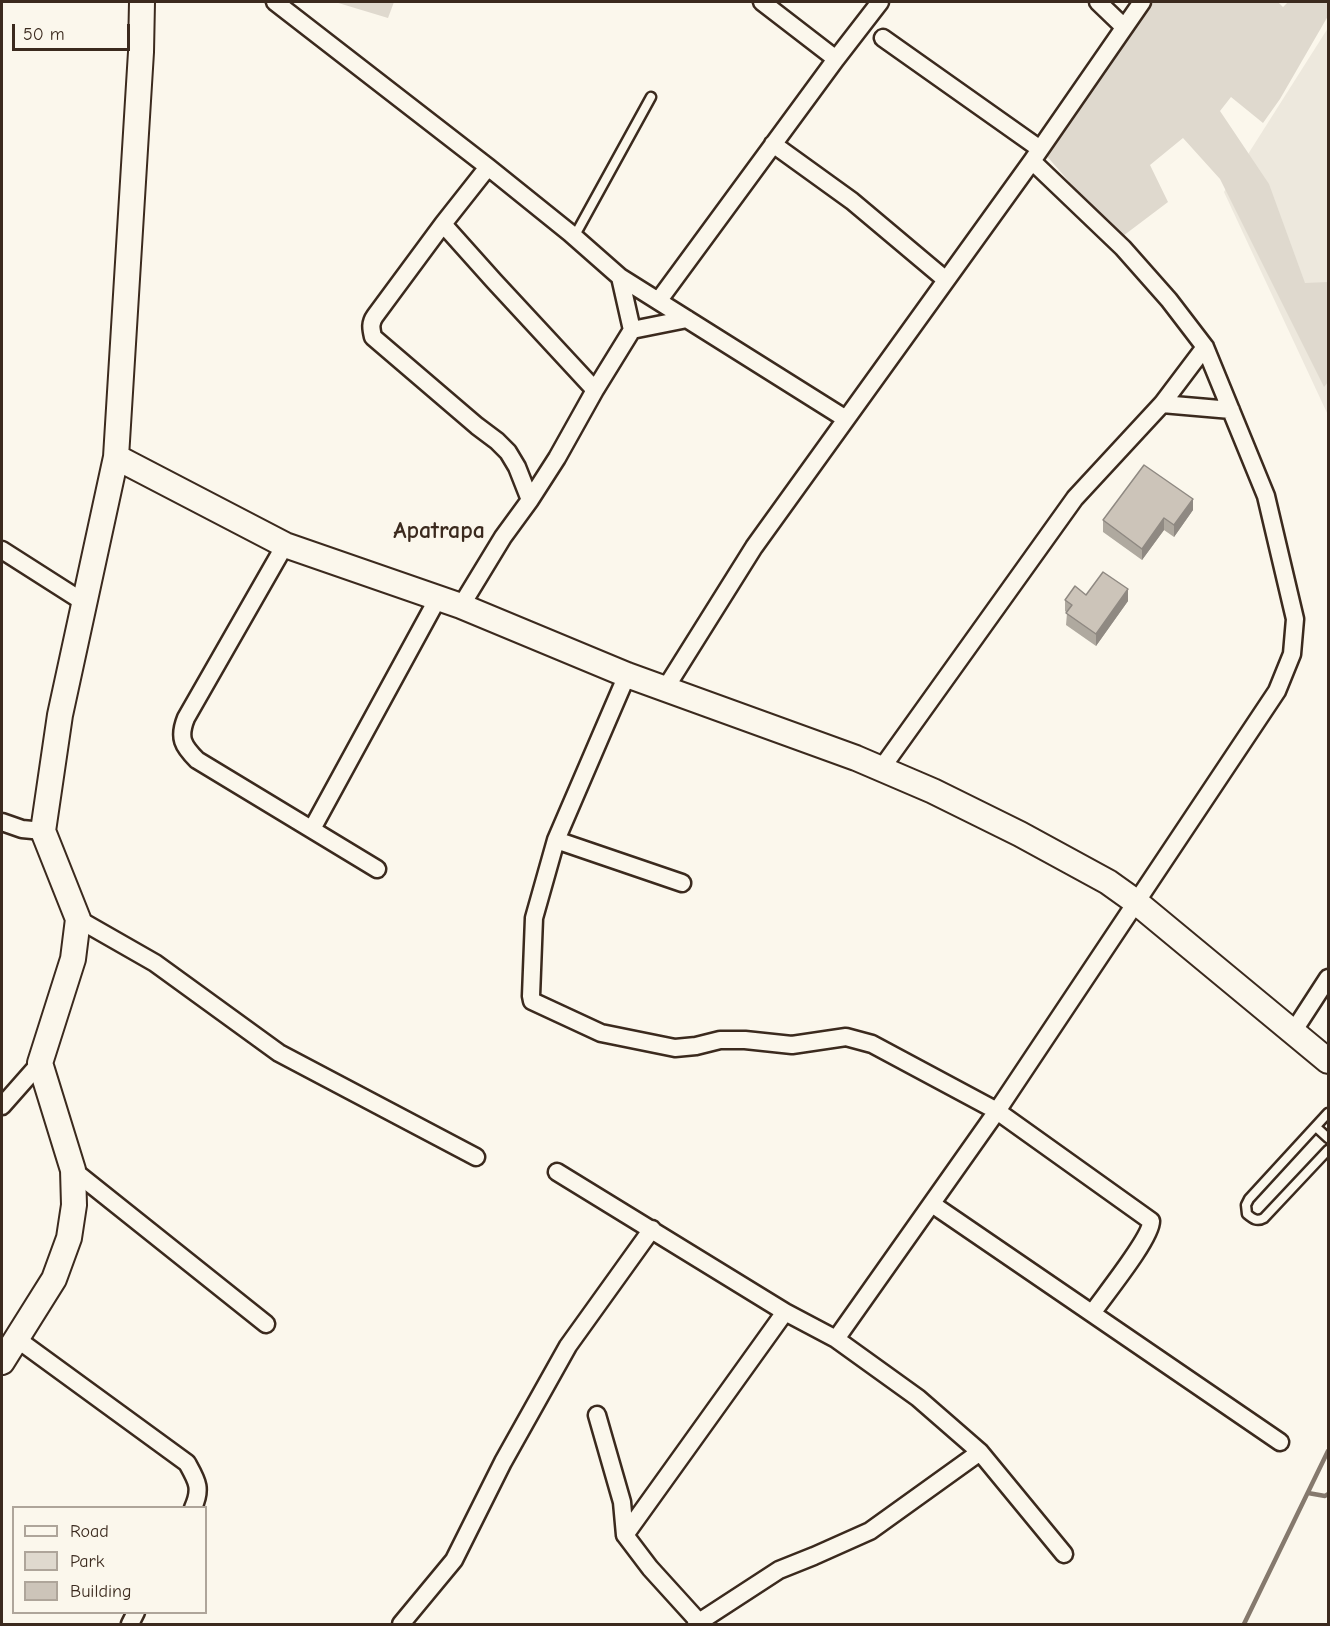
<!DOCTYPE html>
<html>
<head>
<meta charset="utf-8">
<style>
  body { margin:0 }
  #map { position:relative; width:1330px; height:1626px; overflow:hidden; background:#fbf7ec; font-family:"Comic Neue",sans-serif }
  canvas { display:block }
  .frame { position:absolute; inset:0; border:3px solid #3b2a1e; pointer-events:none }
  .legend { position:absolute; left:12px; top:1506px; width:195px; height:108px; box-sizing:border-box; background:#fbf7ec; border:2px solid #aea59a; margin:0; padding:8px 10px; list-style:none; font-size:18px; color:#3b2a1e }
  .legend li { display:flex; align-items:center; gap:12px; height:30px }
  .legend b { width:30px; border:2px solid #aea59a }
  .scale { position:absolute; left:12px; top:24px; width:118px; height:27px; box-sizing:border-box; border:3px solid #3b2a1e; border-top:0; padding-left:8px; font-size:18px; line-height:21px; white-space:nowrap; color:#3b2a1e; -webkit-text-stroke:4px #fbf7ec; paint-order:stroke }
</style>
</head>
<body>
<div id="map">
<canvas width="1330" height="1626"></canvas>
<div class="frame"></div>
<ul class="legend">
<li><b style="height:8px;background:#fbf7ec"></b>Road</li>
<li><b style="height:16px;background:#dfd9ce"></b>Park</li>
<li><b style="height:16px;background:#ccc4b9"></b>Building</li>
</ul>
<div class="scale">50 m</div>
</div>
<script>
const c = document.querySelector('canvas').getContext('2d');
c.lineJoin = 'round';
function fill(path, color) {
  c.fillStyle = color;
  c.fill(path, 'evenodd');
}
function stroke(path, color, width, dash) {
  c.strokeStyle = color;
  c.lineWidth = width;
  c.lineCap = dash ? 'butt' : 'round';
  c.setLineDash(dash || []);
  c.stroke(path);
}
function label(font, color, halo, rows, align = 'center') {
  c.font = font + ' "Comic Neue",sans-serif';
  c.lineWidth = 5;
  c.setLineDash([]);
  c.textBaseline = 'middle';
  c.strokeStyle = halo;
  c.fillStyle = color;
  for (const [text, x, y, turn = 0] of rows) {
    c.save();
    c.translate(x, y);
    c.rotate((+turn || 0) * Math.PI / 180);
    c.textAlign = isNaN(turn) ? turn : align;
    if (halo) c.strokeText(text, 0, 0);
    c.fillText(text, 0, 0);
    c.restore();
  }
}
fill(new Path2D(`
  M1328 28V415L1224 192Z`), '#ede8dd');
fill(new Path2D(`
  M335 2H394L388 18Z
  M1154 2H1278L1283 7 1288 2H1328V16L1280 99 1263 123 1231 97 1220 111 1269 184 1305 283 1328 282V382L1324 387 1220 179 1183 138 1150 165 1168 202 1119 239 1045 154 1105 73Z`), '#dfd9ce');
stroke(new Path2D(`
  M1308 1493 1325 1496 1328 1494
  M1244 1624 1328 1451`), '#85796d', 4.5);
const lane = new Path2D(`
  M574 237 651 97
  M1328 1113 1249 1199 1246 1205 1247 1214C1253 1219 1257 1222 1264 1218L1328 1150
  M1316 1127 1328 1138`);
const street = new Path2D(`
  M275 2 488 167 570 233 620 277 846 419
  M762 2 836 59
  M1098 2 1124 27
  M883 38 1040 149
  M773 144 852 201 946 280
  M488 167 443 224 375 316C370 323 371 328 373 337L477 426 497 441 508 452 517 467 530 500
  M443 224 494 281 595 390
  M659 300 836 59 880 2
  M632 330 687 319
  M1162 404 1231 410
  M285 545 186 718C178 738 183 746 197 760L377 869
  M2 550 85 603
  M461 606 503 537 530 500 557 458 595 390 632 330 620 277
  M627 675 556 840 534 918 531 996 532 1001 601 1033 675 1048 696 1046 720 1040H745L792 1045 846 1037 872 1044 997 1111 1151 1221C1152 1237 1104 1296 1093 1312
  M665 689 754 547 1032 161 1142 2
  M881 769 1075 498 1162 404 1205 347
  M2 822 22 829 43 831
  M312 829 438 598
  M556 840 682 883
  M78 919 155 963 279 1053 476 1157
  M1293 1032 1328 978
  M2 1106 40 1063
  M73 1170 266 1324
  M557 1172 785 1312 836 1339 918 1398 980 1452 1064 1554
  M932 1204 1280 1442
  M17 1339 187 1463C197 1481 202 1488 193 1508
  M836 1339 997 1111 1277 691 1292 654 1295 619 1266 496 1205 347 1169 300 1123 248 1032 161
  M597 1415 622 1502 625 1535 650 1568 699 1622
  M625 1535 785 1312
  M130 1624 136 1612
  M401 1624 454 1560 503 1462 568 1346 652 1229
  M696 1624 779 1570 814 1556 870 1531 980 1452`);
const secondary = new Path2D(`
  M142 2 141 52 116 457 285 545 461 606 627 675 856 758 933 791 1020 834 1108 882 1136 902 1328 1061
  M2 1362 54 1279 69 1238 74 1205 73 1170 40 1063 73 959 78 919 43 831 60 715 116 457`);
stroke(lane, '#3b2a1e', 13);
stroke(street, '#3b2a1e', 21);
stroke(secondary, '#3b2a1e', 28);
stroke(lane, '#fbf7ec', 8);
stroke(street, '#fbf7ec', 16);
stroke(secondary, '#fbf7ec', 24);
fill(new Path2D(`
  M1193 510 1174 537 1164 530 1142 560 1103 532V520Z
  M1086 595 1128 601 1096 646 1066 625 1067 613 1065 611V600Z`), '#afa99f');
fill(new Path2D(`
  M1193 499V510L1174 537V525Z
  M1164 518V530L1142 560V549Z
  M1128 589V601L1096 646V634Z`), '#8f8982');
const building = new Path2D(`
  M1144 465 1193 499 1174 525 1164 518 1142 549 1103 520Z
  M1103 572 1128 589 1096 634 1066 613 1072 605 1065 600 1075 586 1086 595Z`);
fill(building, '#ccc4b9');
stroke(building, '#8f8982', 1.5);
label('bold 24px', '#3b2a1e', '#fbf7ec', [
  ["Apatrapa",439,531]
]);
</script>
</body>
</html>
